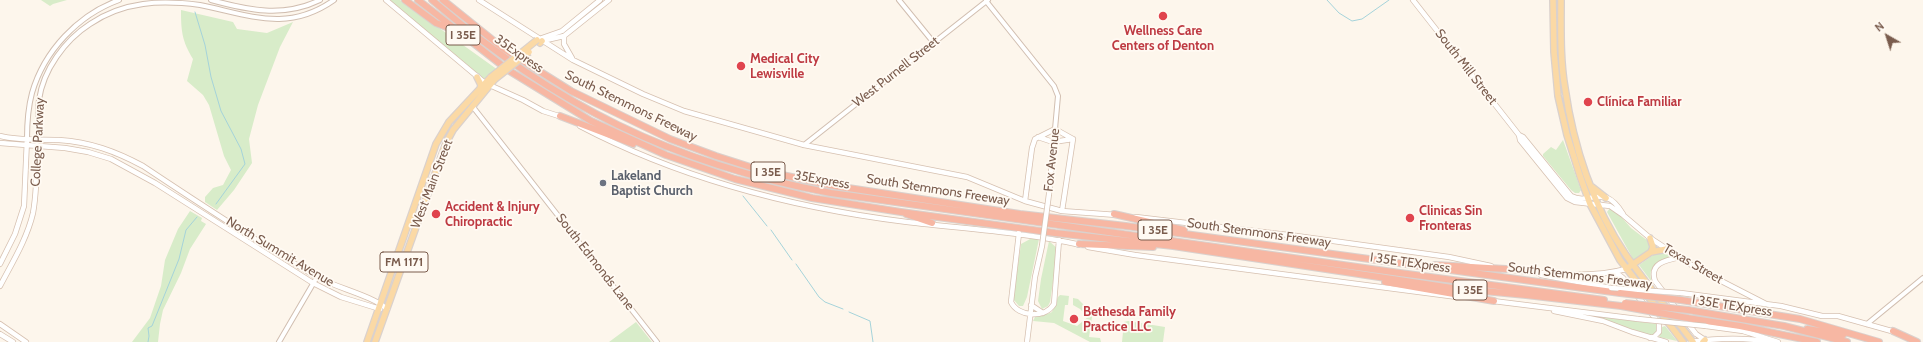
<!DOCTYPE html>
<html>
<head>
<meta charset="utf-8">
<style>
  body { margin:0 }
  #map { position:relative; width:1923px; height:342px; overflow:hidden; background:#fdf6ec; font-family:Cabin,sans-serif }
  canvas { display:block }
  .north { position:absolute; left:1867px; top:16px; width:40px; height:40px; -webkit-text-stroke:3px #fffaf3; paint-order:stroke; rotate:321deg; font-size:11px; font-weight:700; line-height:16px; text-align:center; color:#7a5c4d }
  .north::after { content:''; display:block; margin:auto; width:14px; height:18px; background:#7a5c4d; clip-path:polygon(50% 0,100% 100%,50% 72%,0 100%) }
</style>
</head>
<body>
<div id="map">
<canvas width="1923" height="342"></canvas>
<div class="north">N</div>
</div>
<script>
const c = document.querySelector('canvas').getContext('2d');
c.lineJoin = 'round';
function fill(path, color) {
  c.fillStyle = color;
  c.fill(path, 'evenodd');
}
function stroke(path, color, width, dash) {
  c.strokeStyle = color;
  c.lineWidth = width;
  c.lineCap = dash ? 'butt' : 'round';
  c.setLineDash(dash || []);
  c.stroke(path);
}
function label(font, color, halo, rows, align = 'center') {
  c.font = font + ' Cabin,sans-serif';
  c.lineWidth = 3.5;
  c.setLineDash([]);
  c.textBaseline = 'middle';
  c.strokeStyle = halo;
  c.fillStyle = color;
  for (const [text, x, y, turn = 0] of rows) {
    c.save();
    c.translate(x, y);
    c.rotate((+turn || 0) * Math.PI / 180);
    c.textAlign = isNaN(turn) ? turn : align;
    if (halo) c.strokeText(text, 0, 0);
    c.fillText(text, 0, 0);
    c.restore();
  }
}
fill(new Path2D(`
  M41 0H67L53 4 50 6Z
  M389 0H400L498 70 490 84Z
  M181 10 233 22 237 29 267 33 293 22 280 47 258 105 249 139 252 163 234 190 217 210 205 202V197L213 188 223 185 231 170 224 156 209 105 203 95 187 81 193 59C182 41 181 31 181 10Z
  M1563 140 1581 190 1579 193H1575L1571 190 1543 156V154L1551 147 1556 150Z
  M1610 208 1618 213 1631 228 1652 244V249L1636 260 1633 259 1607 212Z
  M190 211 202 218 201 221 206 224 190 249 181 273 163 310 160 324 158 342H132L150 318 161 286 165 260 178 229Z
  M1032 238 1039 239 1027 297 1023 306H1019L1013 299 1021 244Z
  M1049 241 1058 249 1050 302 1048 306 1042 309 1038 301 1041 279Z
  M1663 252 1674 257C1666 259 1654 262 1651 271 1650 274 1651 278 1651 281L1639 265 1656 253Z
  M1060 295 1069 296 1068 305H1065L1063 321 1077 326 1088 317 1080 309 1073 305V298L1078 299 1088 309V313L1092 314 1094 316 1092 317 1089 337 1100 338 1101 342H1090L1054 323 1033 321 1035 317C1040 315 1046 315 1052 312L1058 297Z
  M1597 316 1657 324V333L1653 336 1594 317Z
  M1128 321 1165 327 1163 342H1122L1124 322Z
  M636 322 652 342H609Z
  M1665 326 1677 341 1659 337 1662 327Z`), '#d8ecc9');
stroke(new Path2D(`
  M1327 0 1339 13 1352 21 1362 19 1389 0
  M195 12 205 45 211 77 221 111 241 149 245 164 216 204
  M743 196 767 226
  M771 230 792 260
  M796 264 819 297 825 302 843 309
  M849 312 870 321 873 342
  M148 342 149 336 148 328 152 326 179 259 186 230 197 217`), '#a5d3da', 1);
const tertiary = new Path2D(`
  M211 0C248 10 283 18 320 0
  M899 0 934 43
  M986 1 1054 86 1058 96 1055 129
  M473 107 657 342
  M27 139C27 123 28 108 32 93 44 51 78 15 119 0
  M38 140C39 126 37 113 39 100 43 70 65 40 90 24 124 1 161 0 200 5 250 15 287 33 334 0
  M804 145 988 0
  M1867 324 1923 278
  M279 342 317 277`);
const secondary = new Path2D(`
  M386 0 485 83 523 100 543 111 562 117
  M479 0 573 60 643 94 684 111 804 145 967 177 1025 201 1062 211 1117 215
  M1413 0 1519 135 1520 140 1567 198 1575 202 1610 206 1623 215 1650 238 1696 268 1768 305
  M564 36V44L572 58
  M542 38 562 31 600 0
  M542 41 564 36 609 0
  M580 126C681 179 794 208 907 222 965 229 1023 232 1081 245
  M1055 129 1073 139
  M1519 135 1523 137 1571 196C1591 206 1604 182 1623 214
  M0 136C18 141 40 139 59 140 90 142 115 151 143 166 200 204 257 241 315 276 336 288 371 295 387 309
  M1038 137 1053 142 1073 139
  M0 143 65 148 88 152 111 159 155 183 313 283 341 297 380 309
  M1049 194 1055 129
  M1025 201 1032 148 1035 139 1055 129
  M1062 211 1073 139
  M1136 217 1297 236 1449 257 1491 266
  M1019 233 1011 302C1018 317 1045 319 1054 304L1059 240
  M1088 247 1135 255 1457 297
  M1681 257C1666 260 1649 263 1655 281L1696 334 1705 340
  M0 264 15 234 24 206 27 139
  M1505 269C1541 274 1591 279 1626 269
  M1612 274H1618L1623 278 1659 323V332L1654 337 1650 338
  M1541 275 1611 288
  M0 286C12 263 27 239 33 213 37 191 37 168 37 145
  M1681 293 1781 306 1822 316H1838L1895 332
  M1493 301 1638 319
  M1031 305 1043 313
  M1554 311 1603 321 1632 332 1666 342
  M0 324 26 342
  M1706 326 1743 331 1778 342
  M0 334 13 342
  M1027 342 1035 277 1042 246
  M1691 342C1718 338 1743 337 1770 342`);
const primary = new Path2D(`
  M1553 0 1554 52 1558 96 1567 135 1580 176 1590 204 1620 260 1683 342
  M1561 0C1561 29 1560 59 1565 88 1573 145 1593 207 1626 255 1647 285 1671 313 1693 342
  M540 43 542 41
  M477 77 481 85 480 89
  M1592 187 1606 198
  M1650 238 1653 247 1651 252
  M1626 269 1651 252 1667 249
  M367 342 436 144 449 122 491 77
  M375 342 446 143 453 130 495 79
  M1703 342 1705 340`);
const motorway = new Path2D(`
  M405 0 436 23 454 30
  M418 0 508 70 591 121 666 155 735 179 812 198 901 212 1055 233 1173 246 1452 288 1526 295 1621 306
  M432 0C554 105 673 164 831 193L1400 273 1604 300
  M443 0 504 49 571 91 670 139 716 156 763 171 835 186 1020 214 1126 226 1620 293
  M560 116 633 144
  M906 214 932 223
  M1114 214 1184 230
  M1079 244 1153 247
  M1435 265 1506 269
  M1385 282 1494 301
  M1681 300 1800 319 1879 342
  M1688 310 1784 326 1847 342
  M1693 319 1740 326 1817 342
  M1807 329 1843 335
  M1893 331 1917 342`);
stroke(tertiary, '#d1beb0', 6);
stroke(secondary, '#d6c0b0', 6);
stroke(primary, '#dad1cd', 8);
stroke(motorway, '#dad1cd', 8);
stroke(tertiary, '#fff', 4);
stroke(secondary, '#fff', 4.5);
stroke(primary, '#fbd9a5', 5.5);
stroke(motorway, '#f7b7a3', 6);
const secondaryBridge = new Path2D(`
  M1042 246 1049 194
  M1611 288 1681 293
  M1638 319 1706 326`);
const primaryBridge = new Path2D(`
  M491 77 537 40
  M495 79 529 52`);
const motorwayBridge = new Path2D(`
  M1620 293 1681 300
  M1625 303 1688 310
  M1621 306 1693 319`);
stroke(secondaryBridge, '#d6c0b0', 6, []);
stroke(primaryBridge, '#dad1cd', 8, []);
stroke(motorwayBridge, '#dad1cd', 8, []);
stroke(secondaryBridge, '#fff', 4.5);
stroke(primaryBridge, '#fbd9a5', 5.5);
stroke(motorwayBridge, '#f7b7a3', 6);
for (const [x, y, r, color] of [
  [1163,16,5,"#e0444e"],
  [741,66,5,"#e0444e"],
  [1588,102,5,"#e0444e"],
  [603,183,4,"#6b7280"],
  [436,214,5,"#e0444e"],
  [1410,218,5,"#e0444e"],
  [1074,319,5,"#e0444e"]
]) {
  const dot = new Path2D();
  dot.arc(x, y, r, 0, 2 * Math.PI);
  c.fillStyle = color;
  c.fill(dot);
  stroke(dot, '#fffaf3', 1.5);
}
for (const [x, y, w] of [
  [463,35,34],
  [768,172,34],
  [1155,230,34],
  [404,262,48],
  [1470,290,34]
]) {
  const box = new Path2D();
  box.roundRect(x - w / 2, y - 10, w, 20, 3);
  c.fillStyle = '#fffaf3';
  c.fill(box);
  stroke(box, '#7a5c4d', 1);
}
label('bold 12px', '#7a5c4d', null, [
  ["I 35E",463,35],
  ["I 35E",768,172],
  ["I 35E",1155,230],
  ["FM 1171",404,262],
  ["I 35E",1470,290]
]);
label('bold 13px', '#be3a42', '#fffaf3', [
  ["Wellness Care",1163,31,"center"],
  ["Centers of Denton",1163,46,"center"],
  ["Medical City",750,59],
  ["Lewisville",750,74],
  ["Clínica Familiar",1597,102],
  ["Accident & Injury",445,207],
  ["Chiropractic",445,222],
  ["Clinicas Sin",1419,211],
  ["Fronteras",1419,226],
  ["Bethesda Family",1083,312],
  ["Practice LLC",1083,327]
], 'left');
label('13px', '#7a5c4d', '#fffaf3', [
  ["35Express",519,54,35],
  ["South Mill Street",1466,67,52],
  ["West Purnell Street",896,72,-38],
  ["South Stemmons Freeway",631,106,26],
  ["College Parkway",38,142,-87],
  ["Fox Avenue",1052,160,-84],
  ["35Express",822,180,10],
  ["West Main Street",432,184,-69],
  ["South Stemmons Freeway",938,190,9],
  ["South Stemmons Freeway",1259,233,8],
  ["North Summit Avenue",280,252,31],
  ["South Edmonds Lane",595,262,52],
  ["I 35E TEXpress",1410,263,8],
  ["Texas Street",1693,264,30],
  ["South Stemmons Freeway",1580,276,7],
  ["I 35E TEXpress",1732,306,9]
]);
label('bold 13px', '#5b616d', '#fffaf3', [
  ["Lakeland",611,176],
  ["Baptist Church",611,191]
], 'left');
</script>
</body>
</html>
